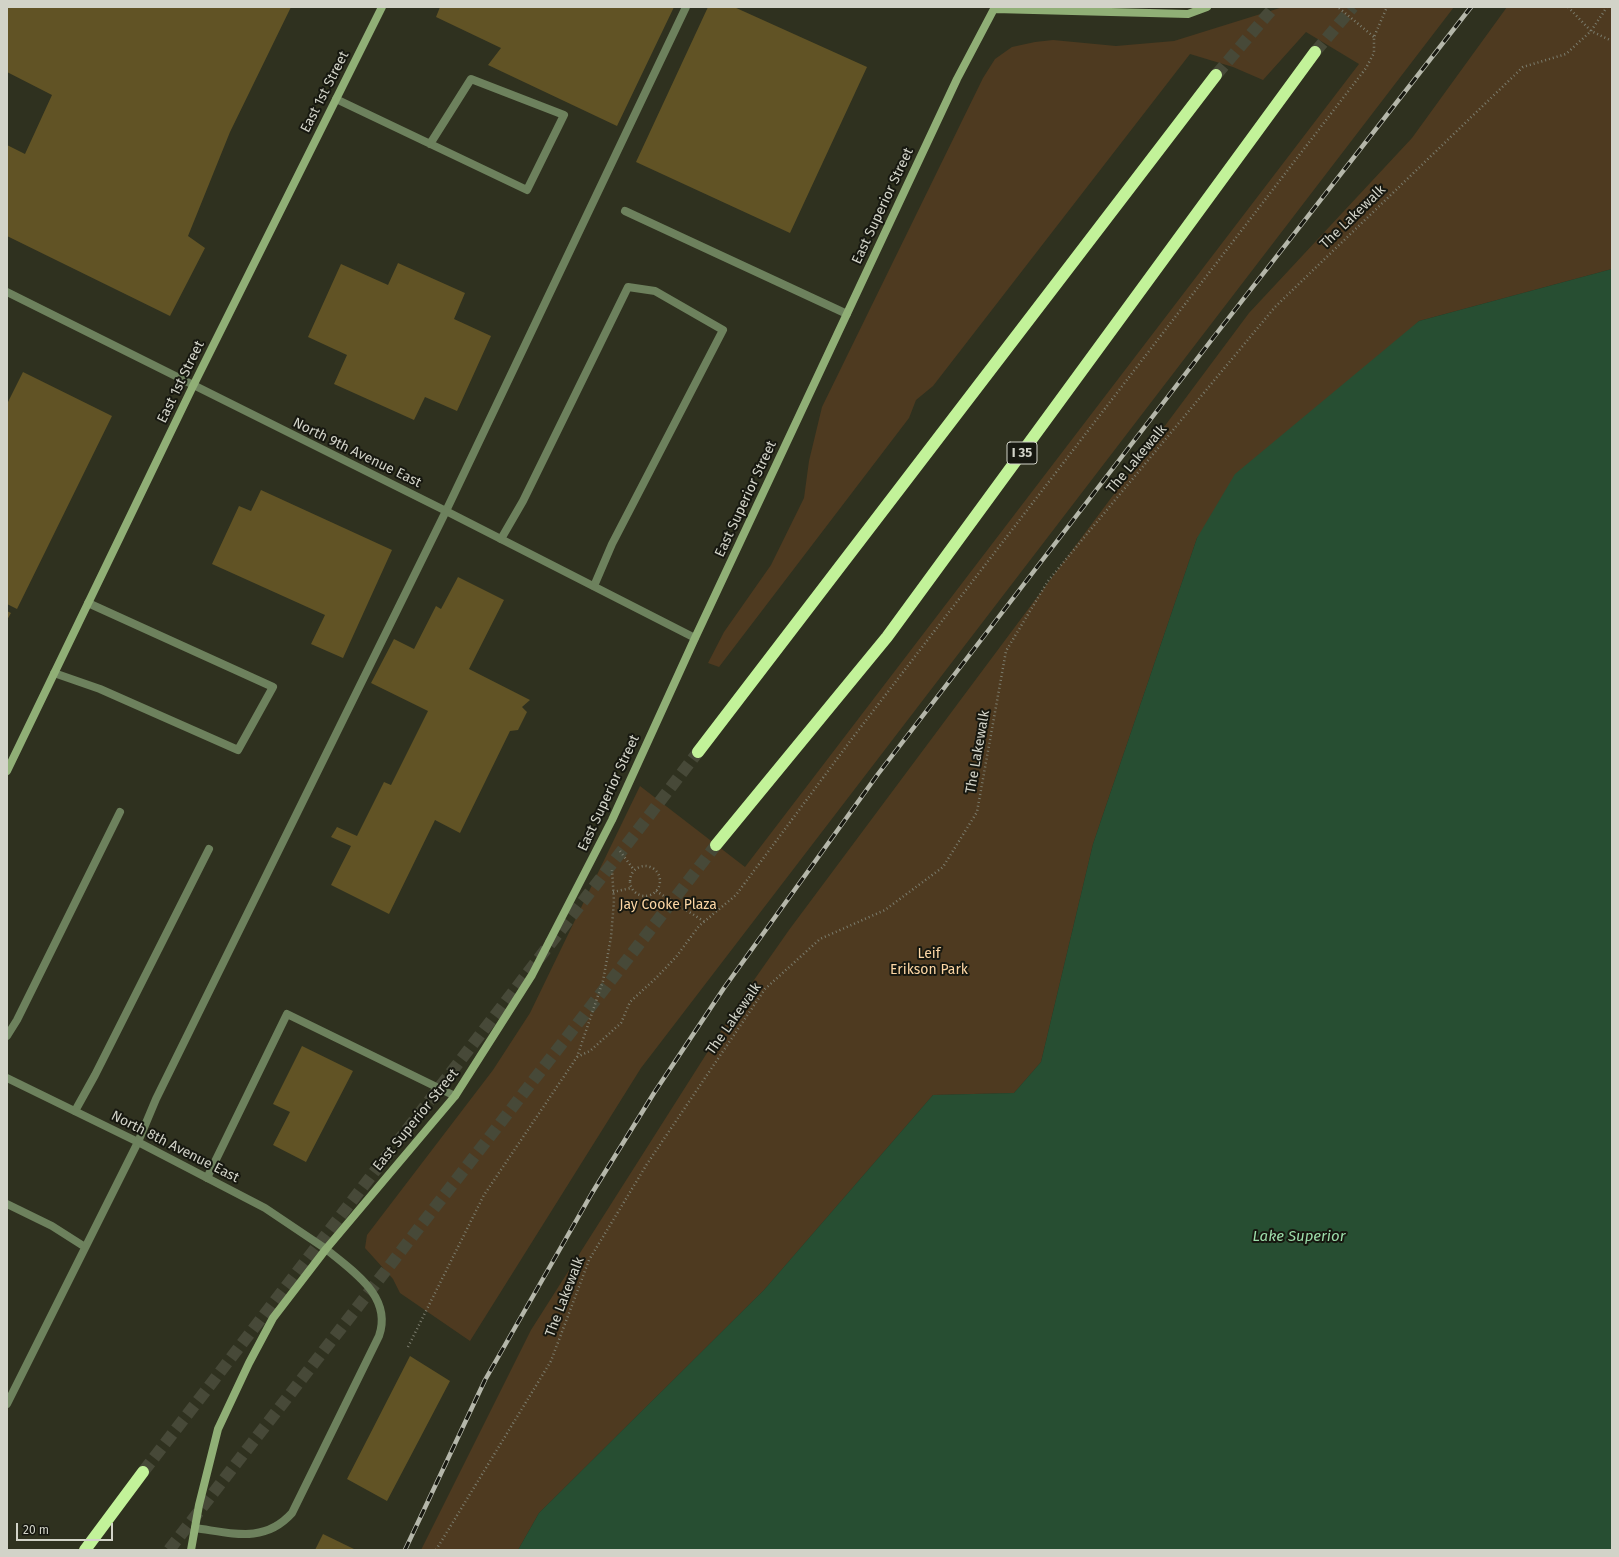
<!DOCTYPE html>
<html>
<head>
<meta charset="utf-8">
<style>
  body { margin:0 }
  #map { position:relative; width:1619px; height:1557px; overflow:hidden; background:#2f311f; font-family:"Fira Sans",sans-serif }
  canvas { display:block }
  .frame { position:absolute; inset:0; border:8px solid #d2d3c8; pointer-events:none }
  .scale { position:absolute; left:16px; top:1523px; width:97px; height:18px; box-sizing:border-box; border:2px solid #d2d3c8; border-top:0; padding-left:5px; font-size:12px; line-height:14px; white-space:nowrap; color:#d2d3c8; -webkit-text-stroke:3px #171810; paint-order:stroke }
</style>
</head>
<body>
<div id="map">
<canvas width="1619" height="1557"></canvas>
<div class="frame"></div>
<div class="scale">20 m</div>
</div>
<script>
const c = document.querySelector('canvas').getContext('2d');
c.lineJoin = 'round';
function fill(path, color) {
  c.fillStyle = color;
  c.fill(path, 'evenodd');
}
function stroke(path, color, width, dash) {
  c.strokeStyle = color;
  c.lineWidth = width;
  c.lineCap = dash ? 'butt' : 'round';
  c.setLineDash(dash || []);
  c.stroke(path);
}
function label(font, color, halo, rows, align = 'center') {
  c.font = font + ' "Fira Sans",sans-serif';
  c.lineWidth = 4;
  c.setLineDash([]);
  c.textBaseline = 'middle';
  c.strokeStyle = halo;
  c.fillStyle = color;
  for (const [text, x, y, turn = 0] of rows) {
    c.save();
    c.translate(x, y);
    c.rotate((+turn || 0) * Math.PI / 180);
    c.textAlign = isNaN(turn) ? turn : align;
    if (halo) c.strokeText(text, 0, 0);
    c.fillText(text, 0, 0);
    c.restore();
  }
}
fill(new Path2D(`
  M1283 7H1454L641 1068 470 1341 400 1293 393 1279 365 1248 367 1235 493 1070 530 1013 640 786 745 867 1359 64 1306 32 1263 80 1233 67 1190 54 933 386 916 400 909 418 719 667 708 663 724 632 771 565 804 498 809 461 822 407 983 78 995 59 1012 47 1035 42 1053 40 1116 46 1174 41Z
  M1507 7H1612V269L1419 321 1197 538 1093 844 1041 1062 1014 1093 933 1095 764 1290 539 1513 518 1550H421L531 1330 747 990 789 930 1249 313 1412 138Z`), '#4e3a20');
fill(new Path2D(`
  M1612 269V1550H518L539 1513 764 1290 933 1095 1014 1093 1041 1062 1093 844 1197 538 1235 474 1419 321Z`), '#274e32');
fill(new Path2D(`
  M7 7H291L230 132 188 236 205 248 170 316 7 236V145L25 154 52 95 7 72Z
  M440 7H674L617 126 488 65 501 48 436 17Z
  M708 7H734L867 67 790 233 636 162Z
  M398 263 465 293 454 319 491 336 457 411 425 397 414 420 334 384 347 355 308 337 341 264 388 285Z
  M23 372 112 416 17 609 7 604V404Z
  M261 490 392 550 343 658 311 644 325 615 212 564 239 506 251 511Z
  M458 577 504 600 469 669 530 700 522 707 527 712 518 730 510 731 460 833 435 820 389 914 331 885 351 846 331 837 337 827 357 836 384 782 391 785 428 711 371 683 394 639 414 649 436 606 441 609Z
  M7 611 11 613 7 620Z
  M302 1046 353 1071 306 1162 273 1145 290 1112 273 1104Z
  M410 1356 450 1381 387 1501 347 1479Z
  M323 1534 356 1550H315Z`), '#615325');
stroke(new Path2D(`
  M1315 52 1353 7
  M1216 75 1274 7
  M143 1472 698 752
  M169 1550 716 845`), '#474938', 12, [12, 6]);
stroke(new Path2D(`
  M1568 7 1591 31 1612 41
  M1339 8 1374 37
  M620 851 634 870
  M630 881a15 15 0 1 1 30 0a15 15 0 1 1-30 0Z
  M656 891 705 922
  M613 892 631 888
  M577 1057 590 1051 621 1023 630 1002 657 977 676 957 699 926 736 895 854 736 1366 68 1374 53V37L1387 7
  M408 1347 484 1195 577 1057 603 981 611 937 614 901 612 870
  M436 1550 551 1361 589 1260 647 1164 765 989 820 939 885 910 943 867 977 812 1006 651 1048 581 1275 307 1523 67 1566 54 1591 31 1607 7`), '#7b7d6e', 2.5, [1, 3]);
stroke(new Path2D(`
  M336 99 527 190 564 115 471 79 430 144
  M625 211 847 314
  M501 539 523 501 628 287 655 291 723 330 612 544 594 586
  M54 673 100 689 238 750 273 687 88 603
  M7 1036 17 1020 120 812
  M75 1111 95 1075 209 849
  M207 1178 287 1014 455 1096
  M7 1204 52 1226 85 1247
  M7 1404 138 1142 156 1099 446 511 686 7
  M195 1528C232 1533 264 1544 292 1513L379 1336C393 1296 352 1271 326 1249`), '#6d815d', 8);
stroke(new Path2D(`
  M7 292 446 511 695 638
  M7 1078 138 1142 265 1208 326 1249`), '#6d815d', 8);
stroke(new Path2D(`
  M995 9 1188 14 1207 7
  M7 771 193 386 382 7
  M191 1550 199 1505 218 1429 249 1363 273 1318 326 1249 455 1096 532 975 612 820 695 638 957 79 995 7`), '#90af76', 8);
stroke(new Path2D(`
  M698 752 1216 75
  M716 845 887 637 1315 52
  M85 1550 143 1472`), '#c2f299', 12);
const rail = new Path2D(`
  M405 1550 485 1380 592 1193 654 1093 724 988 878 774 1213 338 1471 7`);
stroke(rail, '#b5b7aa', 4.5);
stroke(rail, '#171810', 3, [9]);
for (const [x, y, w] of [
  [1022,453,30]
]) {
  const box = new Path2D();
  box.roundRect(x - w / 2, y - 11, w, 22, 3);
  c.fillStyle = '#171810';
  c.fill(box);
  stroke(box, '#d2d3c8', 1);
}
label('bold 13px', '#d2d3c8', null, [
  ["I 35",1022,453]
]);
label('14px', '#d2d3c8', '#171810', [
  ["East 1st Street",325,92,-63],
  ["East Superior Street",883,206,-65],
  ["The Lakewalk",1353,217,-44],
  ["East 1st Street",181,382,-64],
  ["North 9th Avenue East",357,453,26],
  ["The Lakewalk",1137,459,-50],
  ["East Superior Street",746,499,-65],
  ["The Lakewalk",978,752,-80],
  ["East Superior Street",609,793,-65],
  ["The Lakewalk",734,1019,-55],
  ["East Superior Street",416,1120,-51],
  ["North 8th Avenue East",175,1147,27],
  ["The Lakewalk",565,1297,-69]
]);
label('14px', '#fcd6a4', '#171810', [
  ["Jay Cooke Plaza",668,905],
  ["Leif",929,954],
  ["Erikson Park",929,970]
]);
label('italic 15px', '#9ddeab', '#171810', [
  ["Lake Superior",1299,1237]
]);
</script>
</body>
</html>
